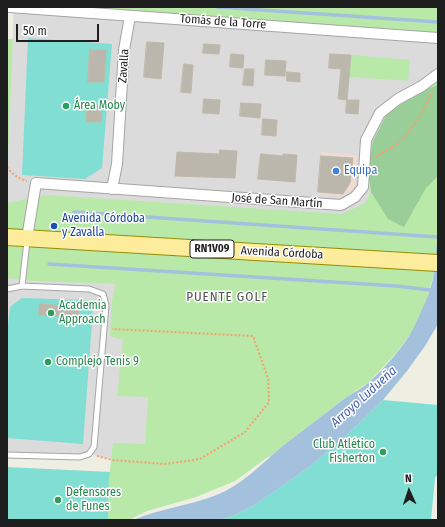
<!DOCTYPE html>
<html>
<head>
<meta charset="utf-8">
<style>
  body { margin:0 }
  #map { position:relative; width:445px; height:527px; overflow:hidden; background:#efeee3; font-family:"Fira Sans Condensed",sans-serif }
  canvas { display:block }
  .frame { position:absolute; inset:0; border:8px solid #1e1e1e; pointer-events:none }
  .north { position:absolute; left:389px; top:471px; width:40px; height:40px; -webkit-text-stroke:3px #fff; paint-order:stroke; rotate:357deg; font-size:11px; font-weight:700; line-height:16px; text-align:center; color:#1e1e1e }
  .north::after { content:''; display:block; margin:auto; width:14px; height:18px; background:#1e1e1e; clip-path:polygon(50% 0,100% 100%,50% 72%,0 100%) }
  .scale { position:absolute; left:16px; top:24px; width:83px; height:18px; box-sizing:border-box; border:2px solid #1e1e1e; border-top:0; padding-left:5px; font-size:12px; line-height:14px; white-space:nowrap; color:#1e1e1e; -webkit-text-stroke:3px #fff; paint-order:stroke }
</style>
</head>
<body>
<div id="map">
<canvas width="445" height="527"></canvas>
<div class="frame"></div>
<div class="north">N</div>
<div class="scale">50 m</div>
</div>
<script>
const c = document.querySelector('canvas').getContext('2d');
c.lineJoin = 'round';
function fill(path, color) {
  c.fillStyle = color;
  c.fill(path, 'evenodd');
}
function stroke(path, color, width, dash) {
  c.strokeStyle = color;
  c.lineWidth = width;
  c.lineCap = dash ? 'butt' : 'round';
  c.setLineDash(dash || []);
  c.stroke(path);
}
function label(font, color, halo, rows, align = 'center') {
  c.font = font + ' "Fira Sans Condensed",sans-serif';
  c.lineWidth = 3;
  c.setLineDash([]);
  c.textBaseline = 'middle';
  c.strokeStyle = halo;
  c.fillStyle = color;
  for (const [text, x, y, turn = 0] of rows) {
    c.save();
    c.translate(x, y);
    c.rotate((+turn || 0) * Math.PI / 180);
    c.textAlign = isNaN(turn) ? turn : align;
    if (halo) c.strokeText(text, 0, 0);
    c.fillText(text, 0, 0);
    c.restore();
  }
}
fill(new Path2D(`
  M14 7 438 38V239L436 249 434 274 424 307 272 457 112 460 89 454 80 457 7 455V182Z`), '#dcdbdb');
fill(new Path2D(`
  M321 152 357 155 355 187 343 196 318 194Z`), '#f0dbd2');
fill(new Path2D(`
  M9 7H438V38Z
  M7 39H13L7 182Z
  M351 55 410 60 408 81 349 77Z
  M438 79V239L436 249 434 274 424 307 413 330 397 352 369 382 345 398 283 446 235 481 196 497 147 511 129 520H108L109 479 113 443 145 444 148 397 117 396 123 340 110 336 112 300 116 284 34 281 7 278V203L48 195 342 214 365 203 371 192 368 170 373 141 387 114Z`), '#b8e9a9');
fill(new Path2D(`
  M438 85V176L426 188 404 227 388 219 371 192 368 170 373 141 387 114 420 92Z`), '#9ace98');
fill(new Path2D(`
  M28 38 112 44 102 168 85 179 22 175Z
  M22 298 87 300 93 308 83 444 7 438C7 395 4 350 10 307Z
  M383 400 438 405V474L435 478 431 520H219L233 516 256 504 308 468 346 436Z
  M7 467 110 472 109 479 108 520H7Z`), '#81ded3');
fill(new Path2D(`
  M438 239V324L425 346 407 371 383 400 346 436 308 468 256 504 233 516 219 520H133C159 509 187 506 214 496 243 485 261 464 284 445 304 430 324 414 344 399 352 393 362 389 369 382 384 369 404 346 413 329 420 315 433 287 434 272 436 261 435 250 438 239Z`), '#a3c1dd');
stroke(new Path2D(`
  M217 7 438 22
  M74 212 438 237
  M49 264 396 286 438 291`), '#a3c1dd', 3.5);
const building = new Path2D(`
  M147 42 164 43 161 79 144 77Z
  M204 44 220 45 219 54 203 53Z
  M90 50H106L104 82H88Z
  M231 54 244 55 243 68 230 67Z
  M330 54 351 55 347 100 338 99 341 69 329 68Z
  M266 60 286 61 285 76 265 75Z
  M184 64 193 65 191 93 181 92Z
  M245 69H254L253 86 243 85Z
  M287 72 300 73V82L287 81Z
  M204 99 220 100 219 114 203 113Z
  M347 100H359L358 114 346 113Z
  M241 103 261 104 260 118 240 116Z
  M87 105H102L101 122H87Z
  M263 119 277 120 276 136 262 135Z
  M220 150 237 151 235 178 175 176 177 152 219 154Z
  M261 154 283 156V154L297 155 295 182 258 179Z
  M321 156 353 158 350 183 343 194 318 192Z
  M40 304 79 307 78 317 39 315Z`);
fill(building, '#bbb7ad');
stroke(building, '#c0b9a6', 1);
const lane = new Path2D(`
  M22 286 27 241
  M7 289 22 286 89 289 103 294 106 305 94 447 89 454 80 457 7 455`);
const street = new Path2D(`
  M9 7 438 38
  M112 189 117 164 124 50 130 16
  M27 238 36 183 341 205 355 197 363 187 366 140 380 113 398 99 422 86 438 74`);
const primary = new Path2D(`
  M7 237 438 263`);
stroke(lane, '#a5a5a5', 7);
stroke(street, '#a5a5a5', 12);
stroke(primary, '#978d00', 18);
stroke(new Path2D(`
  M375 157C405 143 419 122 432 92
  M7 167C12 174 19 179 27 181
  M97 456 112 460 165 464 200 459 245 432 269 402 268 378 253 336 112 329`), '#fa9e69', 2, [2, 2]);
stroke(lane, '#fff', 5);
stroke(street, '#fff', 10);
stroke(primary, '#fcec9b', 16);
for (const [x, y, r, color] of [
  [66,106,4,"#2e9e5b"],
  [336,171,4,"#3f7fe0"],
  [54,226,4,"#1a4fb4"],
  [51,313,4,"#2e9e5b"],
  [48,362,4,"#2e9e5b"],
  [383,452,4,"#2e9e5b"],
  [58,500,4,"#2e9e5b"]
]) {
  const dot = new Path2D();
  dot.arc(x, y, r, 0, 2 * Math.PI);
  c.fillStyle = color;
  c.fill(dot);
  stroke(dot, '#fff', 1.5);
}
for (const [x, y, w] of [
  [212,249,44]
]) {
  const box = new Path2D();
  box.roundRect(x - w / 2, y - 9, w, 18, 3);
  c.fillStyle = '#fff';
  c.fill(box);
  stroke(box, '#1e1e1e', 1);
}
label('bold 11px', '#1e1e1e', null, [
  ["RN1V09",212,249]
]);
label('12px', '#1e1e1e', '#fff', [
  ["Tomás de la Torre",223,22,4],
  ["Zavalla",124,66,-86],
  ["José de San Martín",277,201,4],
  ["Avenida Córdoba",282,253,3]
]);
label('12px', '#27864d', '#fff', [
  ["Área Moby",74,106],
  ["Academia",59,306],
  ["Approach",59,320],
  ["Complejo Tenis 9",56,362],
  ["Club Atlético",375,445,"right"],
  ["Fisherton",375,459,"right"],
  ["Defensores",66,493],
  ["de Funes",66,507]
], 'left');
label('12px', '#366cbe', '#fff', [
  ["Equipa",344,171]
], 'left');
label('12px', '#164399', '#fff', [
  ["Avenida Córdoba",62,219],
  ["y Zavalla",62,233]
], 'left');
c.letterSpacing = '1px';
label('13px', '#515151', '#fff', [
  ["PUENTE GOLF",227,297]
]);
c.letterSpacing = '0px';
label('italic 13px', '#4a62ae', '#fff', [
  ["Arroyo Ludueña",364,397,-42]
]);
</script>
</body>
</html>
